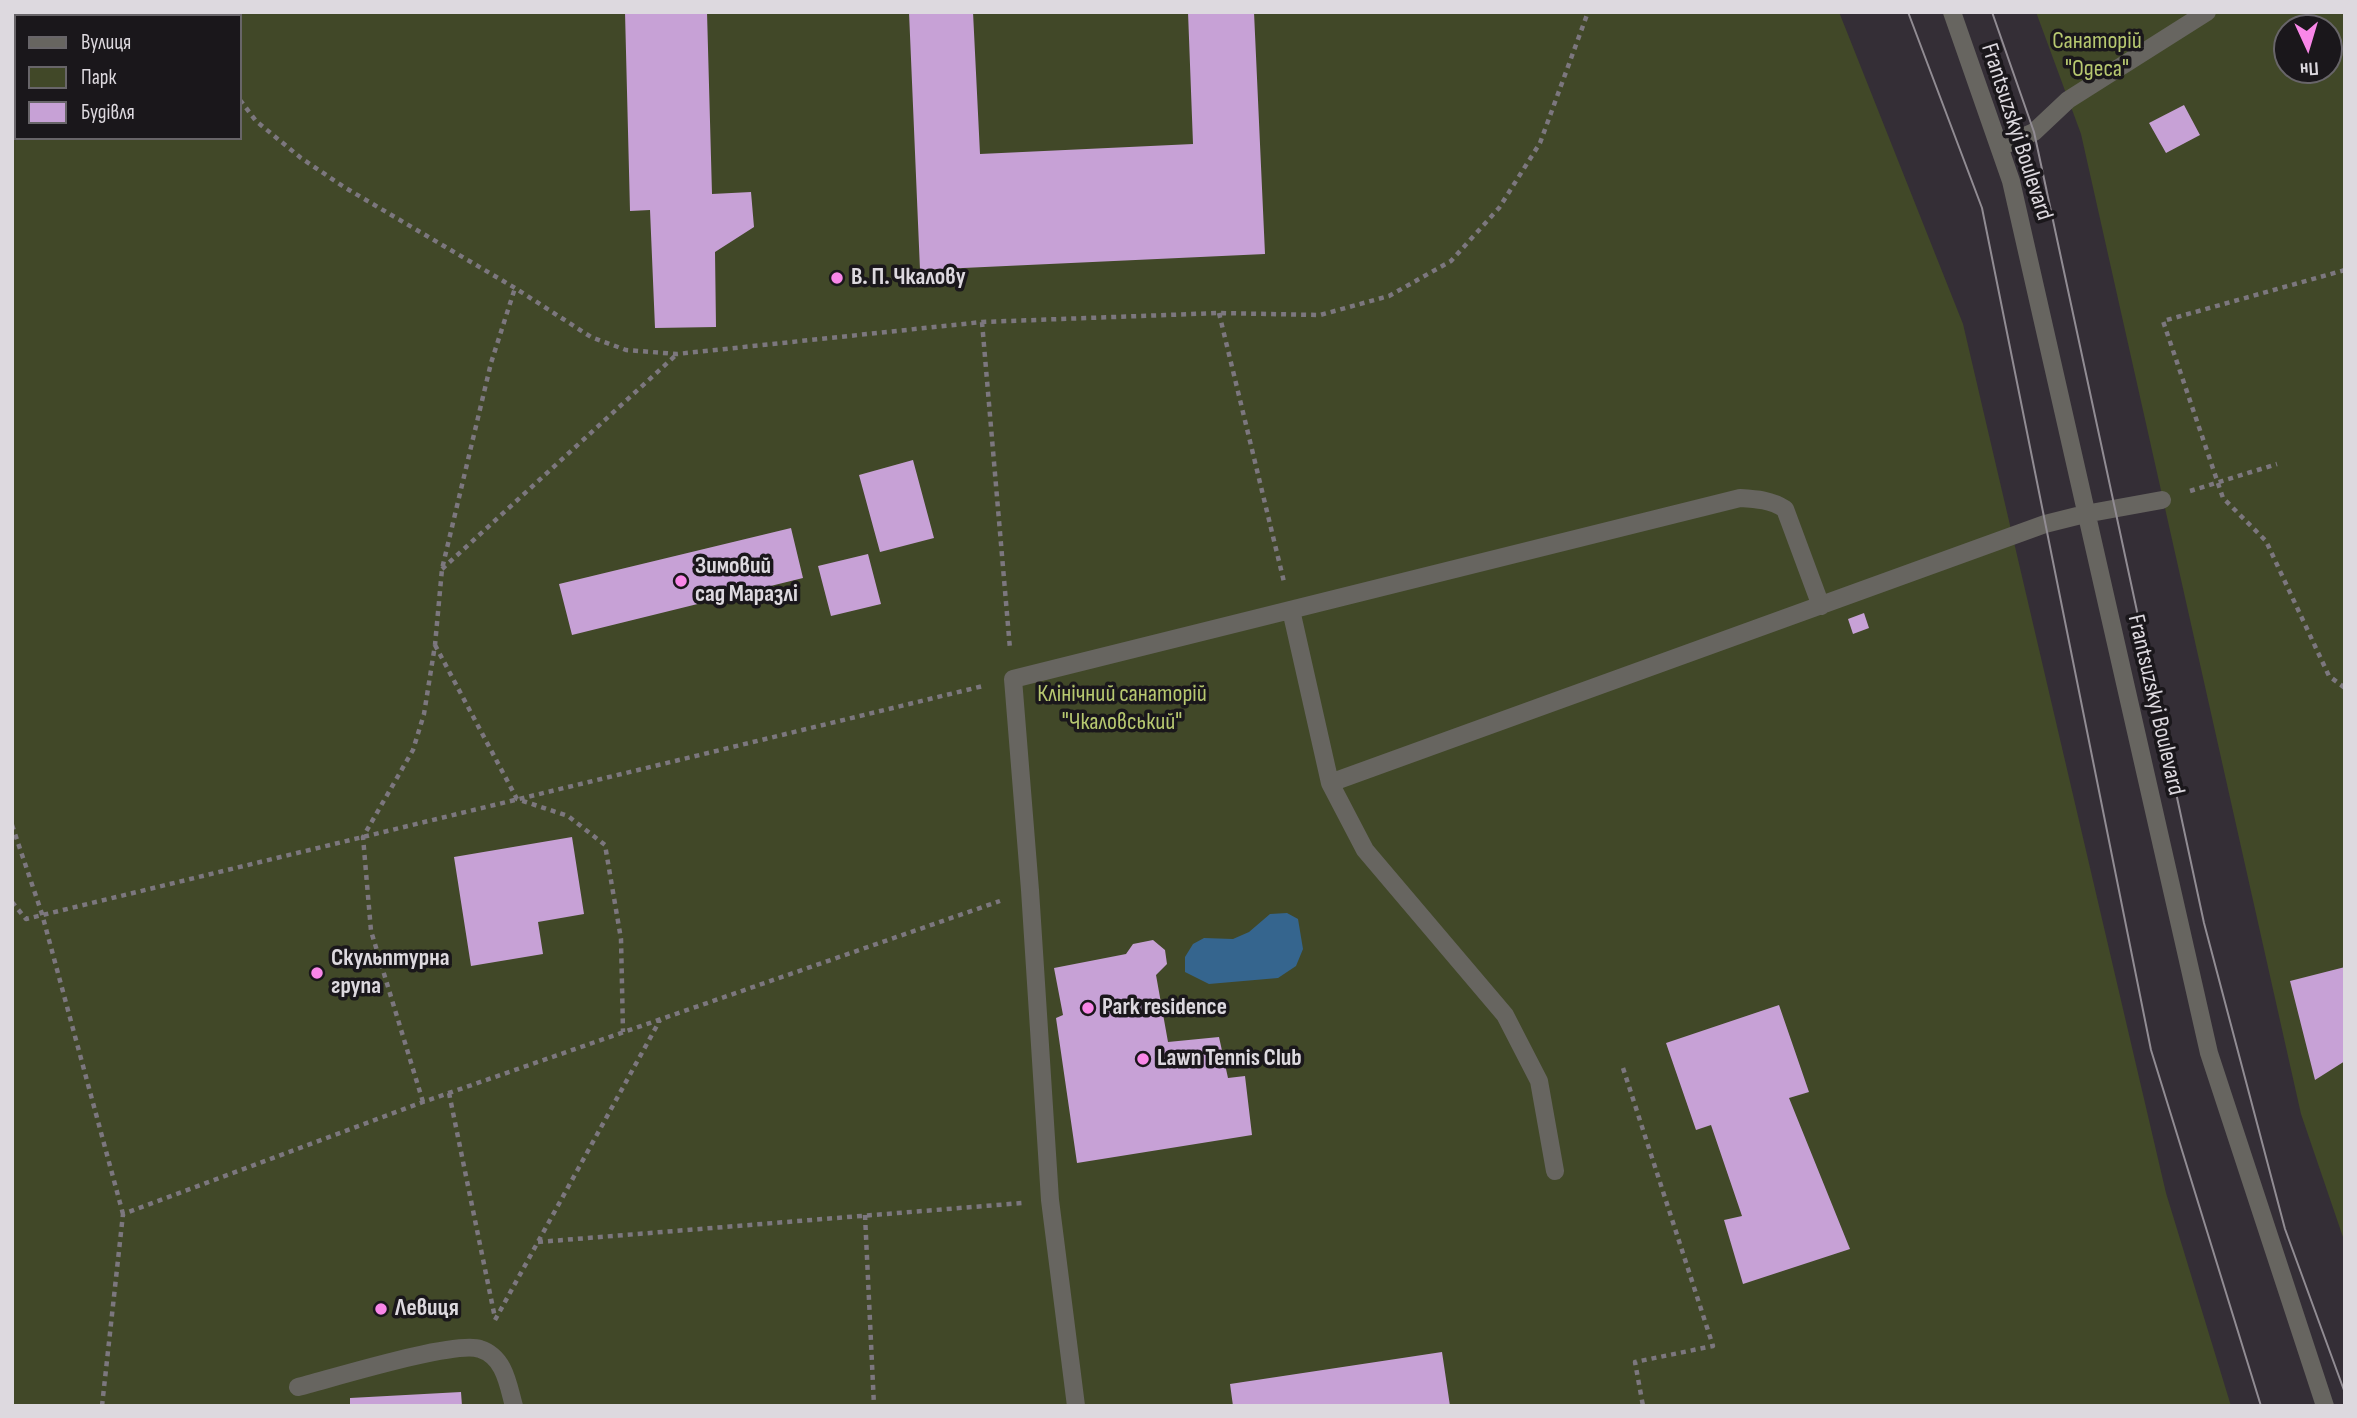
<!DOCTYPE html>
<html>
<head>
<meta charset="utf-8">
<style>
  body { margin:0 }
  #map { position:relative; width:2357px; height:1418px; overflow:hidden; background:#342e36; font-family:"Sofia Sans Condensed",sans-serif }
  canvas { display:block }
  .frame { position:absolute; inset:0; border:14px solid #ddd9df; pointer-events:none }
  .legend { position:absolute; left:14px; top:14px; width:228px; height:126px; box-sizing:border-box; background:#1a171b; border:2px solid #686569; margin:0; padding:9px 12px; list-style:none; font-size:21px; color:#ddd9df }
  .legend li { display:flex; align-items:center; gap:14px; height:35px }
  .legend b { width:35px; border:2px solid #686569 }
  .north { position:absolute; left:2273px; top:14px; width:70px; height:70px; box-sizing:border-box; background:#1a171b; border:2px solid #686569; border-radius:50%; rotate:176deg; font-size:19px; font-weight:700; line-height:28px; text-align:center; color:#ddd9df }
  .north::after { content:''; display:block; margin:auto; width:24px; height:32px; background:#f987e8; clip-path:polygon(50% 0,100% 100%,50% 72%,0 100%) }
</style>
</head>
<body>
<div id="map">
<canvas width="2357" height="1418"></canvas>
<div class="frame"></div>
<ul class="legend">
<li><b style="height:9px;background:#676560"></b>Вулиця</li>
<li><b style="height:19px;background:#414828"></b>Парк</li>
<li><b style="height:19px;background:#c7a1d6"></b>Будівля</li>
</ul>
<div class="north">Пн</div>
</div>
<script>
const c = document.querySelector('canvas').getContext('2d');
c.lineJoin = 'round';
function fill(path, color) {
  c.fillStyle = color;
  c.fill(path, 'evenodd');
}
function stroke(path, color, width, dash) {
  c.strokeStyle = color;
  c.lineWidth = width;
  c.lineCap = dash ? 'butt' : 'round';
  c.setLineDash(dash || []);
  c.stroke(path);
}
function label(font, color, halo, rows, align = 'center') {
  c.font = font + ' "Sofia Sans Condensed",sans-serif';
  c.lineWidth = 7;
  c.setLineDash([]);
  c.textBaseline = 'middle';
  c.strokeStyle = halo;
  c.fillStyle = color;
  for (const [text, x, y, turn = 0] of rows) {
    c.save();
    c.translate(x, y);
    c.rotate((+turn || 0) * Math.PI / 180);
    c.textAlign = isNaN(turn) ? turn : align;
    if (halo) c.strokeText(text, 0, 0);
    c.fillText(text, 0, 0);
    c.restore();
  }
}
fill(new Path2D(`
  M12 12H1839L1963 324 2166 1193 2231 1406H12ZM16 16H240V138H16Z
  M2036 12H2345V1243L2301 1114 2081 134ZM2287 28H2329V70H2287Z`), '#414828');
fill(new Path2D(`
  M1287 913 1298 919 1303 949 1296 966 1278 978 1209 984 1185 972V957L1193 944 1204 938 1233 939 1249 932 1270 914Z`), '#35658e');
fill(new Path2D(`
  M625 12H707L712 194 751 192 754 227 715 252 716 327 655 328 650 210 630 211Z
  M909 12H973L980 154 1193 144 1188 12H1254L1265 254 920 270Z
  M2184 105 2200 135 2166 153 2149 123Z
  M913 460 934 538 880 552 859 475Z
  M791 528 803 578 572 635 559 584Z
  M868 554 881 604 831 616 818 566Z
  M1864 613 1869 628 1853 634 1848 619Z
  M572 837 584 914 538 922 543 954 471 966 454 857Z
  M1153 940 1165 950 1167 964 1156 975 1168 1042 1219 1037 1228 1078 1245 1076 1252 1135 1077 1163 1056 1018 1063 1015 1054 968 1126 954 1133 944Z
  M2345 967V1061L2315 1080 2290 981Z
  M1779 1005 1809 1092 1789 1098 1850 1249 1743 1284 1724 1220 1742 1216 1711 1125 1696 1130 1666 1043Z
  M1442 1352 1450 1406H1233L1230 1384Z
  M461 1392 462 1406H350V1398Z`), '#c7a1d6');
stroke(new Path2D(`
  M182 12 188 16
  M240 100 256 121 301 158 344 187 515 288 591 337 626 350 677 354 982 322 1219 313 1320 315 1389 296 1451 261 1499 208 1540 143 1588 12
  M12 116H16
  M2345 270 2163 321 2223 498 2266 541 2329 676 2345 688
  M1219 313 1284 582
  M982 322 1010 649
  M2190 491 2277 464
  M442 569 676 355
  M435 645 517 799 568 816 605 845 621 939 623 1032
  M12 825 42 914 123 1214
  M12 902 26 919 983 686
  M1623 1068 1713 1346 1635 1362 1643 1406
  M449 1093 495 1318
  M423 1102 371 931 363 837 413 750 424 714 435 645 442 569 491 363 515 288
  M865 1215 874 1406
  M538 1242 1022 1203
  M495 1320 660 1020
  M102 1406 123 1214 423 1102 1000 901`), '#7c777e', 4.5, [5, 5]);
stroke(new Path2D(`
  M1952 12 2011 181 2209 1053 2325 1406
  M2000 147 2034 132 2068 100 2207 12
  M1291 610 1330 783 1365 850 1505 1015 1539 1081 1555 1171
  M1330 783 2045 524 2085 514 2162 500
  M298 1387C330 1379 455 1340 480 1349 505 1357 508 1385 514 1406
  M1076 1406 1050 1200 1030 890 1013 679 1740 498C1757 499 1771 500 1785 509L1821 606`), '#676560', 18);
stroke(new Path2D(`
  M1908 12 1982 208 2151 1050 2261 1406
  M1992 12 2034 132 2204 923 2285 1229 2345 1393`), '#918c93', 2);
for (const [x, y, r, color] of [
  [837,278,7,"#f987e8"],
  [681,581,7,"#f987e8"],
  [317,973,7,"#f987e8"],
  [1088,1008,7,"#f987e8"],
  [1143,1059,7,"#f987e8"],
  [381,1309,7,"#f987e8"]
]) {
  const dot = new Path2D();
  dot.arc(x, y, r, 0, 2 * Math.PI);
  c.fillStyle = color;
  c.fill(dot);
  stroke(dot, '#1a171b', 2.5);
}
label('24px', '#b7c870', '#1a171b', [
  ["Санаторій",2097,42],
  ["\"Одеса\"",2097,70],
  ["Клінічний санаторій",1122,695],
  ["\"Чкаловський\"",1122,723]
]);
label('24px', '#ddd9df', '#1a171b', [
  ["Frantsuzskyi Boulevard",2016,132,72],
  ["Frantsuzskyi Boulevard",2155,705,77]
]);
label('bold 24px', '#ddd9df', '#1a171b', [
  ["В. П. Чкалову",851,278],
  ["Зимовий",695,567],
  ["сад Маразлі",695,595],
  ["Скульптурна",331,959],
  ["група",331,987],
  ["Park residence",1102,1008],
  ["Lawn Tennis Club",1157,1059],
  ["Левиця",395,1309]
], 'left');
</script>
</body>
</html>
